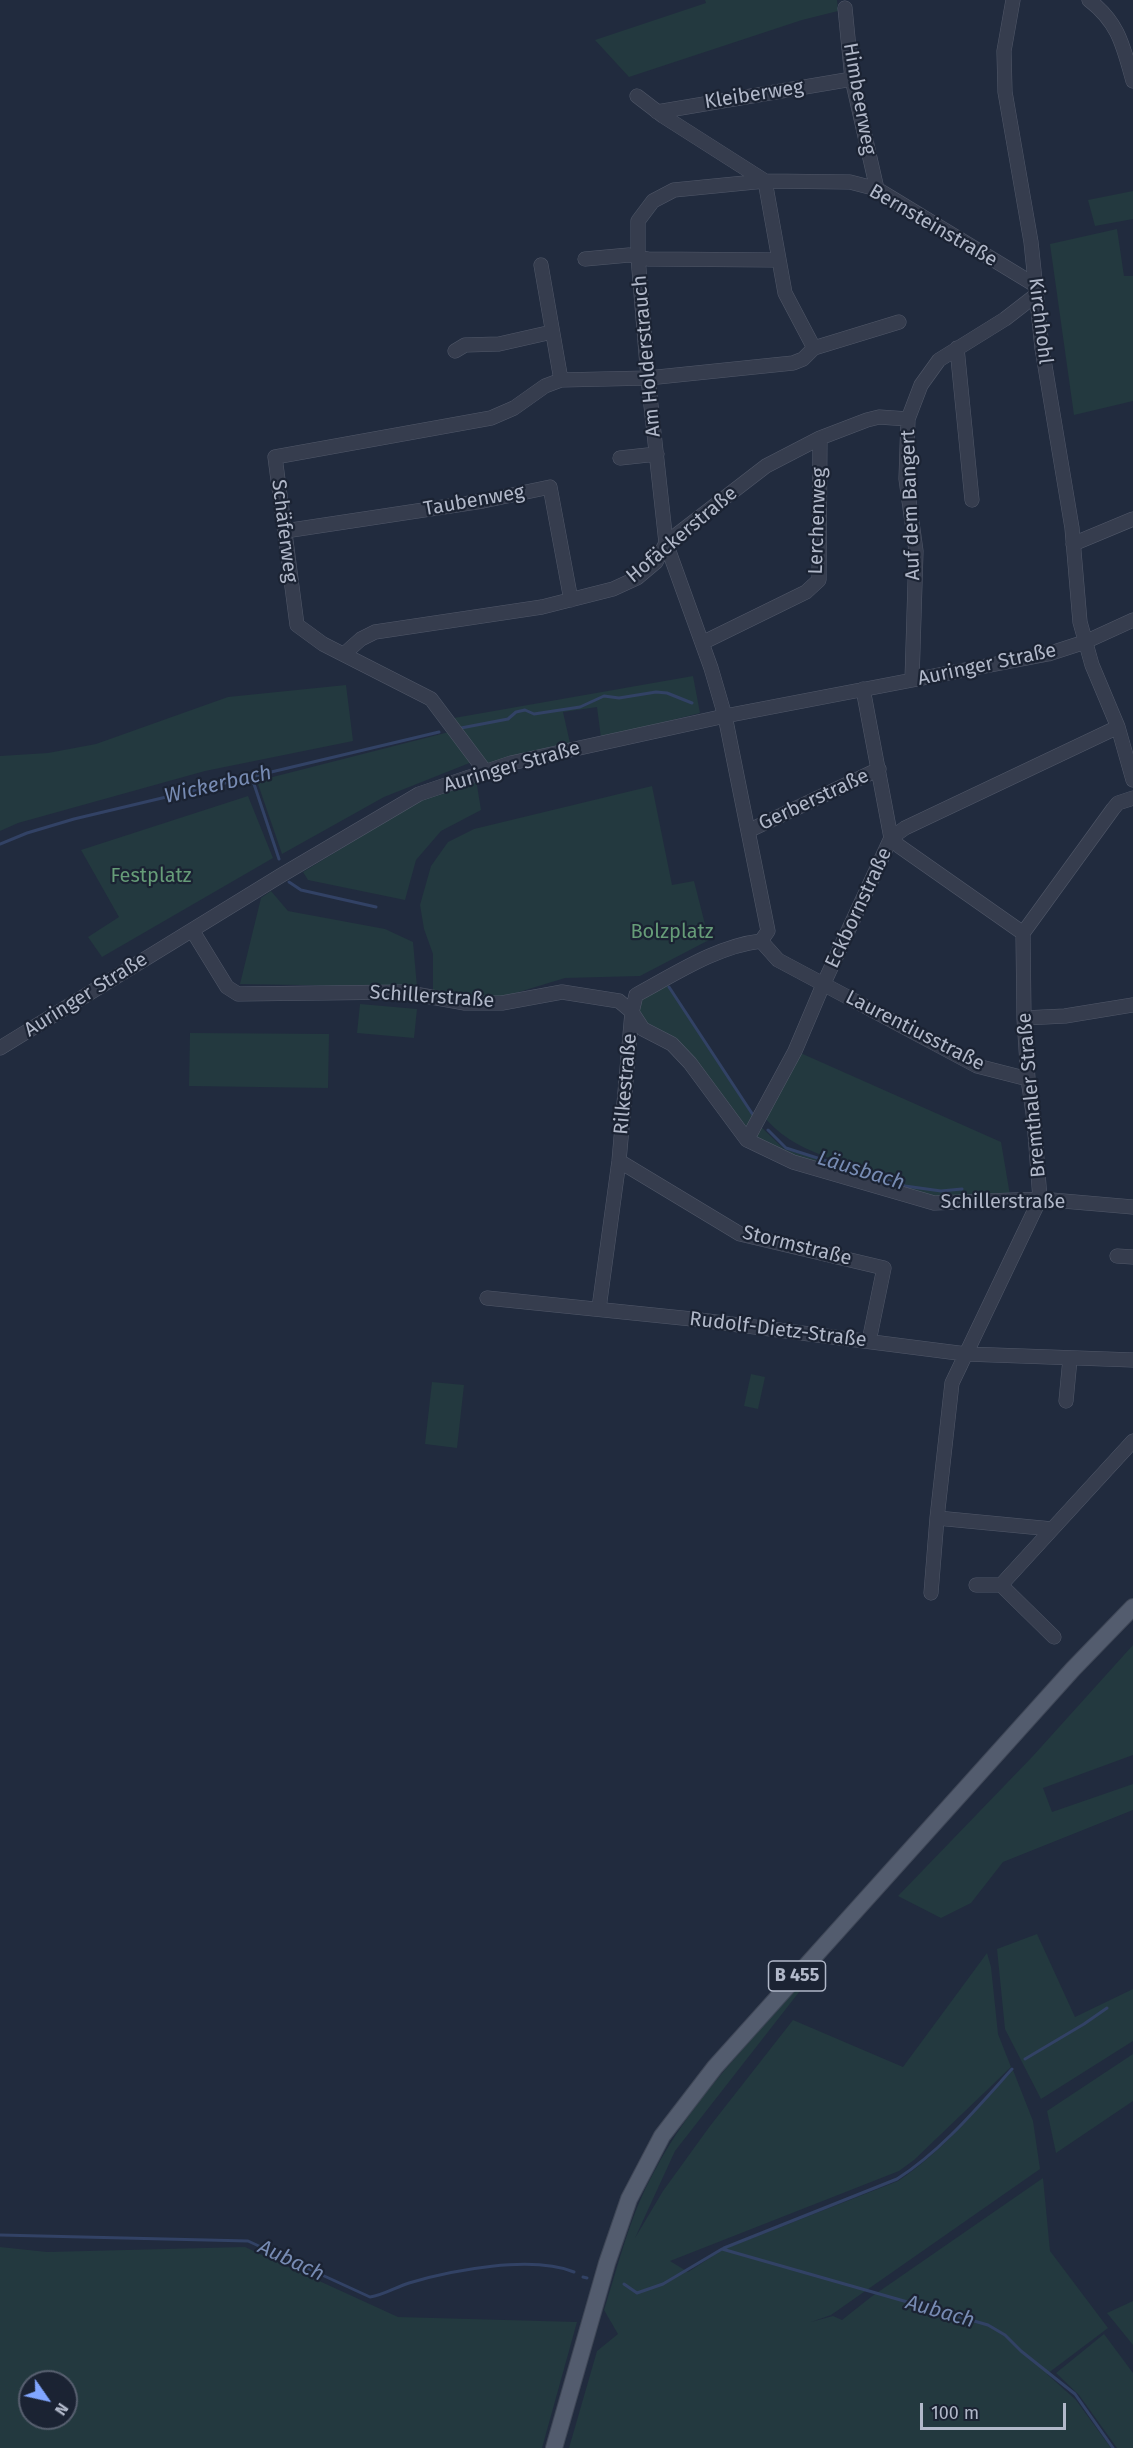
<!DOCTYPE html>
<html>
<head>
<meta charset="utf-8">
<style>
	body { margin:0 }
	#map { position:relative; width:1133px; height:2448px; overflow:hidden; background:#212b3e; font-family:"Fira Sans",sans-serif }
	canvas { display:block }
	.north { position:absolute; left:18px; top:2370px; width:60px; height:60px; box-sizing:border-box; background:#1b2333; border:2px solid #575f6f; border-radius:50%; rotate:124deg; font-size:16px; font-weight:700; line-height:24px; text-align:center; color:#b1b8c9 }
	.north::after { content:''; display:block; margin:auto; width:21px; height:27px; background:#81a6ff; clip-path:polygon(50% 0,100% 100%,50% 72%,0 100%) }
	.scale { position:absolute; left:920px; top:2403px; width:146px; height:27px; box-sizing:border-box; border:3px solid #b1b8c9; border-top:0; padding-left:8px; font-size:18px; line-height:21px; white-space:nowrap; color:#b1b8c9; -webkit-text-stroke:4px #1b2333; paint-order:stroke }
</style>
</head>
<body>
<div id="map">
<canvas width="1133" height="2448"></canvas>
<div class="north">N</div>
<div class="scale">100 m</div>
</div>
<script>
const c = document.querySelector('canvas').getContext('2d');
c.lineJoin = 'round';
function paint(path, color) {
  c.fillStyle = color;
  c.fill(path, 'evenodd');
}
function stroke(path, color, width, dash) {
  c.strokeStyle = color;
  c.lineWidth = width;
  c.lineCap = dash ? 'butt' : 'round';
  c.setLineDash(dash || []);
  c.stroke(path);
}
function label(font, color, halo, rows, align = 'center') {
  c.font = font + ' "Fira Sans",sans-serif';
  c.lineWidth = 4.5;
  c.setLineDash([]);
  c.textBaseline = 'middle';
  c.strokeStyle = halo;
  c.fillStyle = color;
  for (const [text, x, y, turn = 0] of rows) {
    c.save();
    c.translate(x, y);
    c.rotate((+turn || 0) * Math.PI / 180);
    c.textAlign = isNaN(turn) ? turn : align;
    if (halo) c.strokeText(text, 0, 0);
    c.fillText(text, 0, 0);
    c.restore();
  }
}
paint(new Path2D(`
	M705,0H837L838,11L802,20L629,77L595,40L706,3Z
	M1133,191V219L1095,226L1088,200Z
	M1117,229L1124,276H1133V401L1074,415L1050,244Z
	M693,676L700,713L601,738L597,707L563,712L570,743L508,757L485,766L458,730L454,718Z
	M346,685L353,741L205,771L18,823L0,831V756L48,753L96,744L228,697Z
	M449,732L472,762L384,797L282,854L257,781Z
	M476,779L481,810L441,831L416,860L405,900L308,880L303,872L419,801Z
	M652,786L672,885L694,881L709,940L640,976L565,978L509,995L484,999L433,992V954L424,929L420,905L431,866L448,842L474,829Z
	M248,796L273,858L102,957L88,937L119,917L81,850Z
	M271,891L288,911L385,929L413,942L417,987L240,984L261,898Z
	M664,979L758,1124L784,1149L893,1182C849,1160 793,1156 762,1114L796,1051L1001,1142L1011,1201L934,1203L747,1140L690,1063L632,1012L636,995Z
	M360,1004L417,1009L414,1038L357,1033Z
	M190,1033L329,1034L328,1088L189,1086Z
	M751,1374L765,1377L758,1409L744,1406Z
	M432,1382L464,1385L457,1448L425,1444Z
	M1133,1645V1755L1043,1788L1052,1812L1133,1784V1810L1003,1862L971,1903L941,1918L898,1896L1033,1756Z
	M1037,1934L1075,2017L1133,1989V2041L1041,2099L1005,2029L997,1949Z
	M987,1953L991,1967L998,2034L1011,2067L914,2160L899,2171L670,2261L688,2272L722,2250L898,2181C942,2152 977,2109 1013,2070L1033,2121L1040,2169L831,2315L811,2322L833,2316L842,2320L871,2297L1043,2178L1050,2251L1108,2328L1047,2374L1076,2400L1111,2448H569L597,2351L618,2334L604,2310C619,2263 630,2215 654,2172C691,2101 749,2043 801,1984L803,1987L675,2151L635,2238L663,2191L710,2126L793,2020L903,2067Z
	M1133,2054V2101L1056,2153L1047,2111Z
	M0,2247L47,2252L245,2247L398,2317L577,2322L542,2448H0ZM30,2382H66V2418H30Z
	M1133,2301V2345L1107,2313Z
	M1104,2334L1133,2373V2448H1117L1079,2395L1056,2373Z`), '#23393f');
stroke(new Path2D(`
	M461,728L508,719L516,712L525,710L534,714L580,707L604,696L619,698L656,692L667,693L692,703
	M248,778L254,784L279,859
	M0,844L27,833L74,819L439,732
	M289,882L301,890L376,907
	M669,987L755,1118
	M768,1130L786,1148L905,1186L941,1191L962,1189
	M1025,2059L1084,2024L1107,2008
	M0,2235L248,2241L370,2297C384,2295 396,2287 409,2283C452,2270 532,2255 574,2272
	M724,2248L897,2179C941,2151 977,2108 1012,2069
	M583,2277L587,2278
	M624,2284L637,2293L663,2284L722,2249L988,2325L1005,2335L1021,2351L1075,2394L1113,2448`), '#324265', 3);
const minor = new Path2D(`
	M1013,0L1004,51L1005,92L1031,242L1042,348L1072,528L1080,622L1092,665L1118,727L1133,780
	M1089,0C1119,23 1123,46 1133,81
	M845,8L852,79L877,189
	M637,96L663,116L765,181L850,182L877,189L1035,285
	M657,112L852,79
	M585,259L629,255L648,259L778,260
	M541,265L561,380
	M957,348L972,500
	M455,351L465,345L499,344L552,332
	M620,458L657,454
	M285,531L483,501L550,487L571,600
	M1073,544L1133,519
	M702,643L806,592L819,580L820,438
	M344,654L361,639L375,632L542,607L613,589L637,578L656,562L666,543L766,466L820,438L867,420L879,417L908,419
	M912,680L916,551L906,479L908,419L921,385L939,360L1005,319L1036,295
	M863,689L891,838L899,846L1023,933
	M485,771L431,699L323,644L297,625L275,457L491,418L514,408L545,386L561,380L648,378L793,363L803,359L814,348L899,322
	M748,831L879,769
	M192,930L227,987L238,994L403,992L465,1003H502L562,992L619,1001L632,1012L643,1029L672,1044L690,1063L747,1140L793,1162L934,1203L1040,1199L1133,1207
	M761,941L768,931L725,716L711,668L666,543L648,378L638,257V221L653,201L674,190L765,181L785,293L814,348
	M761,941L778,960L977,1066L1028,1079
	M1024,1018L1065,1016L1133,1005
	M0,1048L280,876L419,794L511,763L725,716L1048,654L1085,642L1133,620
	M747,1140L795,1051L823,985L891,838L905,828L1118,727
	M619,1161L740,1234L884,1268L869,1341
	M1117,1256L1133,1257
	M487,1298L692,1319L966,1354L1133,1360
	M599,1308L619,1161L632,1012L636,995C675,974 717,946 761,941
	M1066,1401L1070,1359
	M937,1518L1052,1529
	M976,1585H1001L1133,1441
	M1001,1585L1054,1637
	M931,1593L937,1518L952,1383L1040,1199L1034,1120L1028,1079L1024,1018L1023,933L1113,809L1118,803L1133,798`);
const major = new Path2D(`
	M554,2448L607,2263L629,2199L662,2136L715,2067L1073,1669L1133,1607`);
stroke(minor, '#515869', 15);
stroke(major, '#3f4757', 18);
stroke(minor, '#363d4e', 14);
stroke(major, '#535c6e', 16);
for (const [x, y, w] of [
	[797,1976,57]
]) {
  const box = new Path2D();
  box.roundRect(x - w / 2, y - 15, w, 30, 4.5);
  c.fillStyle = '#1b2333';
  c.fill(box);
  stroke(box, '#b1b8c9', 1.5);
}
label('bold 18px', '#b1b8c9', null, [
	["B 455",797,1976]
]);
label('20px', '#b1b8c9', '#1b2333', [
	["Kleiberweg",754,95,-9],
	["Himbeerweg",859,99,80],
	["Bernsteinstraße",933,226,30],
	["Kirchhohl",1040,321,83],
	["Am Holderstrauch",647,356,-95],
	["Taubenweg",474,501,-10],
	["Auf dem Bangert",911,505,-92],
	["Lerchenweg",818,521,-88],
	["Schäferweg",284,531,83],
	["Hofäckerstraße",682,535,-40],
	["Auringer Straße",987,665,-12],
	["Auringer Straße",512,767,-16],
	["Gerberstraße",814,800,-25],
	["Eckbornstraße",859,908,-65],
	["Auringer Straße",86,995,-32],
	["Schillerstraße",432,997,4],
	["Laurentiusstraße",915,1031,27],
	["Rilkestraße",626,1084,-85],
	["Bremthaler Straße",1032,1095,-95],
	["Schillerstraße",1003,1202],
	["Stormstraße",797,1246,14],
	["Rudolf-Dietz-Straße",778,1330,7]
]);
label('20px', '#669c78', '#1b2333', [
	["Festplatz",151,876],
	["Bolzplatz",672,932]
]);
label('italic 21px', '#778bb3', '#1b2333', [
	["Wickerbach",218,785,-13],
	["Läusbach",861,1171,17],
	["Aubach",291,2261,25],
	["Aubach",940,2312,16]
]);
</script>
</body>
</html>
